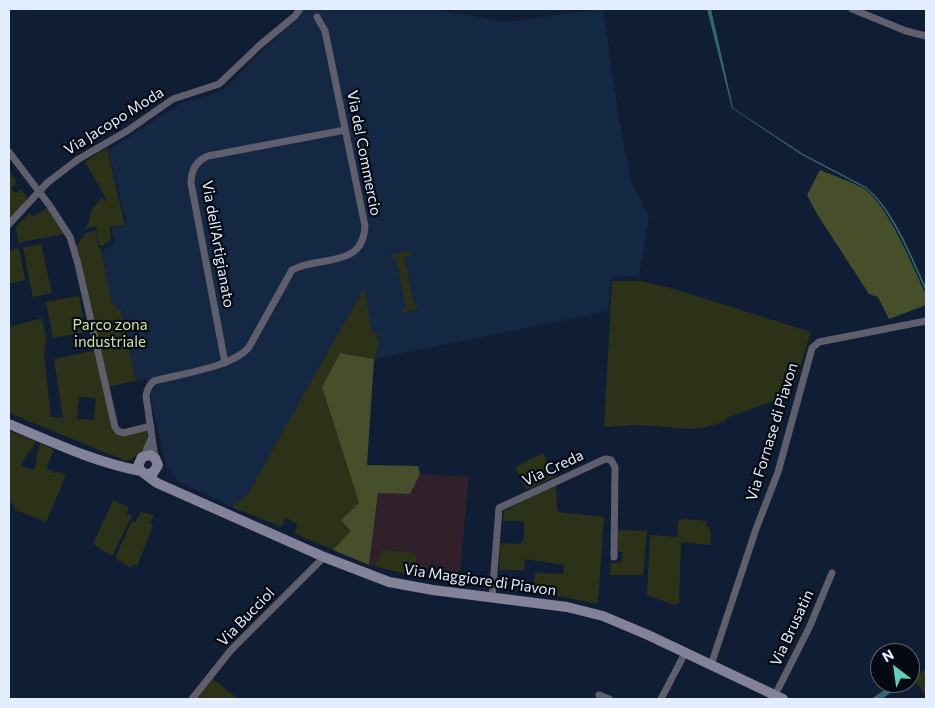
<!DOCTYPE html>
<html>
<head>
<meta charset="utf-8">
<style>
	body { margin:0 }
	#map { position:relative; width:935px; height:708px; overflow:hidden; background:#0f1e35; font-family:Commissioner,sans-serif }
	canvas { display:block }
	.frame { position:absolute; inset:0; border:10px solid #e2edfd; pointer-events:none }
	.north { position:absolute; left:870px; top:643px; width:50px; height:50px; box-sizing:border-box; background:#040912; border:1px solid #5d6470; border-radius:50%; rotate:330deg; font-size:14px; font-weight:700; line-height:20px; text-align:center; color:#e2edfd }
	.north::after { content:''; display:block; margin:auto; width:18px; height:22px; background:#5dceb9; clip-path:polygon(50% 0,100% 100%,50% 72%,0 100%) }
</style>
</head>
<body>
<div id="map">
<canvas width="935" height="708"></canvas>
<div class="frame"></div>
<div class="north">N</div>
</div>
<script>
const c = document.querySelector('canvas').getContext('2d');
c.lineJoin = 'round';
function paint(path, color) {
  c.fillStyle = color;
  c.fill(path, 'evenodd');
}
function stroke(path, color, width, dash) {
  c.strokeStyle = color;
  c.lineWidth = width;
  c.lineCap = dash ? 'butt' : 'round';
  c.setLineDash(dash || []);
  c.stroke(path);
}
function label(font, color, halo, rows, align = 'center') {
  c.font = font + ' Commissioner,sans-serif';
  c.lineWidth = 4.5;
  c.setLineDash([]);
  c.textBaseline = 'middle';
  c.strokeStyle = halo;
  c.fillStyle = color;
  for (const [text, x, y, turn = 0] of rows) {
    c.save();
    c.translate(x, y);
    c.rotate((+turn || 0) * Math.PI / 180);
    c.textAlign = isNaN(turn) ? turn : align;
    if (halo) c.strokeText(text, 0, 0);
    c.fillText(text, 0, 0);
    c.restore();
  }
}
paint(new Path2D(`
	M304,9H442L448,12L506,22L603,9L618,114L631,181L643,204L649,218L639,276H621L611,279L608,311L374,359L340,353L255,503L242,512L178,481L166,466L147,379L136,381L121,311L112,303L101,250L111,247L115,242L112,228L127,225L108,150L181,103L216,93L230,84L258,54L297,19Z`), '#142743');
paint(new Path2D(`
	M420,474L469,477L459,582L414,576L417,556L415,553L383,549L374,566L369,565L378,492L410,494Z`), '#2f202c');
paint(new Path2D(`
	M107,148L125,225L110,227L111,240L102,246L99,245L96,226L84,229L89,222L91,211L102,197L105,201L107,200L85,162Z
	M9,171L16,180L14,181L16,184L11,188L16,194L21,189L27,197L19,211L9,220Z
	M50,206L68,233L18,243L16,226L30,213L32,217Z
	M96,231L98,246L101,250L112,303L121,311L136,381L106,387L118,431L147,427C148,444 143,455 126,461L9,413V327L42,318L46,338L44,355L51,417L63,418L54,359L98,350L74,249L86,233ZM79,397L96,398L94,420L77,419Z
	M41,244L52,293L33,297L23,248Z
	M19,248L25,280L9,284V251Z
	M409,251L412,255L404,257L414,305L418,304L416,309L403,312L402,309L406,308L396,258H391V255Z
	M612,281H641L674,289L811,332L795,383L791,382L787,396L726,418V420C698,434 680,427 650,426C635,425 619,426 604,427Z
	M364,288L372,333L377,332L379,346L374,359L340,353L322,387L359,503L341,520L352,531L333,550L294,533L298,524L285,518L282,527L232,507L247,495Z
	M79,296L86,332L53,338L46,302Z
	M9,431L36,441C32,451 24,456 21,466L34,470C37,461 37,452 40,443L54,450L46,468L56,473L58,471L66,476L46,522L15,510L14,504L9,502Z
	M543,453L555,477L526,490L515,467Z
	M556,484L557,510L559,512L604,517L598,604L533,591L535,573L563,574L564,565L525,559L524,570H499L500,543L520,544L524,540V521H503L504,511Z
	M113,500L129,507L126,514L132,516L112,556L93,544Z
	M141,512L154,515L150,524L153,526L137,566L133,564L131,568L115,558L132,521L135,522Z
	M684,519L707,521L706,526L710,527L711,545L681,542L679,603L674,605L647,595L650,535L677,537L678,520Z
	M618,530L647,531L643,575H610L611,563L622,562V552H618Z
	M383,549L415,553L417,556L414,576L374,566Z
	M926,670V696L913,677Z
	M212,678L238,699H195Z`), '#2c3217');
paint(new Path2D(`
	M820,170C834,176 850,181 863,188C888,204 913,267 926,295V305L889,319L878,297L869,294L817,214L807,195Z
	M340,353L374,359L367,465L418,466L420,474L410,494L378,493L369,565L333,550L351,531L341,520L359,503L322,387Z`), '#464f29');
paint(new Path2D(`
	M707,9H711L733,108L803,154L866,187C895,211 910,254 926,287V291C911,260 892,209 865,188L802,155L732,108Z
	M895,683H904L882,699H871Z`), '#32696f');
stroke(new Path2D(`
	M852,9L906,31L926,36
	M9,152L50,206L70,237L78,264L115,427L118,431L123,433L151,426
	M9,224L47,183L77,160L127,131L173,99L219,84L261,44L295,16L300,9
	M225,363L191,183C191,170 196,161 208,156L345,130
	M144,456L152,436
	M155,458L146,396C147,389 149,385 154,381C180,374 233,367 249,347L292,270C317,255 363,270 365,226L325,31L317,17
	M492,598L499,508L605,459L611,460L615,467L614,557
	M711,665L756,529L778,472L812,348L819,342L926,321
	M599,695L609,699
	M775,695L809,628L832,573
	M192,699L231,650L324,557
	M661,699L685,653`), '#5f5e6c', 7);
stroke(new Path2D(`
	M9,424C52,442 94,462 141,471
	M147,474L153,473L158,465L155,458L150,455L142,457L138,466L141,471L157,483L324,557L389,582L433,590L567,607L603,616L648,635L783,699`), '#848298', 10);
label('15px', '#e2edfd', '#040912', [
	["Via Jacopo Moda",114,121,-32],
	["Via del Commercio",364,153,79],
	["Via dell'Artigianato",218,244,80],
	["Via Fornase di Piavon",772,432,-73],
	["Via Creda",553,468,-25],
	["Via Maggiore di Piavon",480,580,8],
	["Via Bucciol",246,617,-46],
	["Via Brusatin",792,628,-65]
]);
label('15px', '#d3e4a2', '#040912', [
	["Parco zona",110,325],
	["industriale",110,342]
]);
</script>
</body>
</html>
